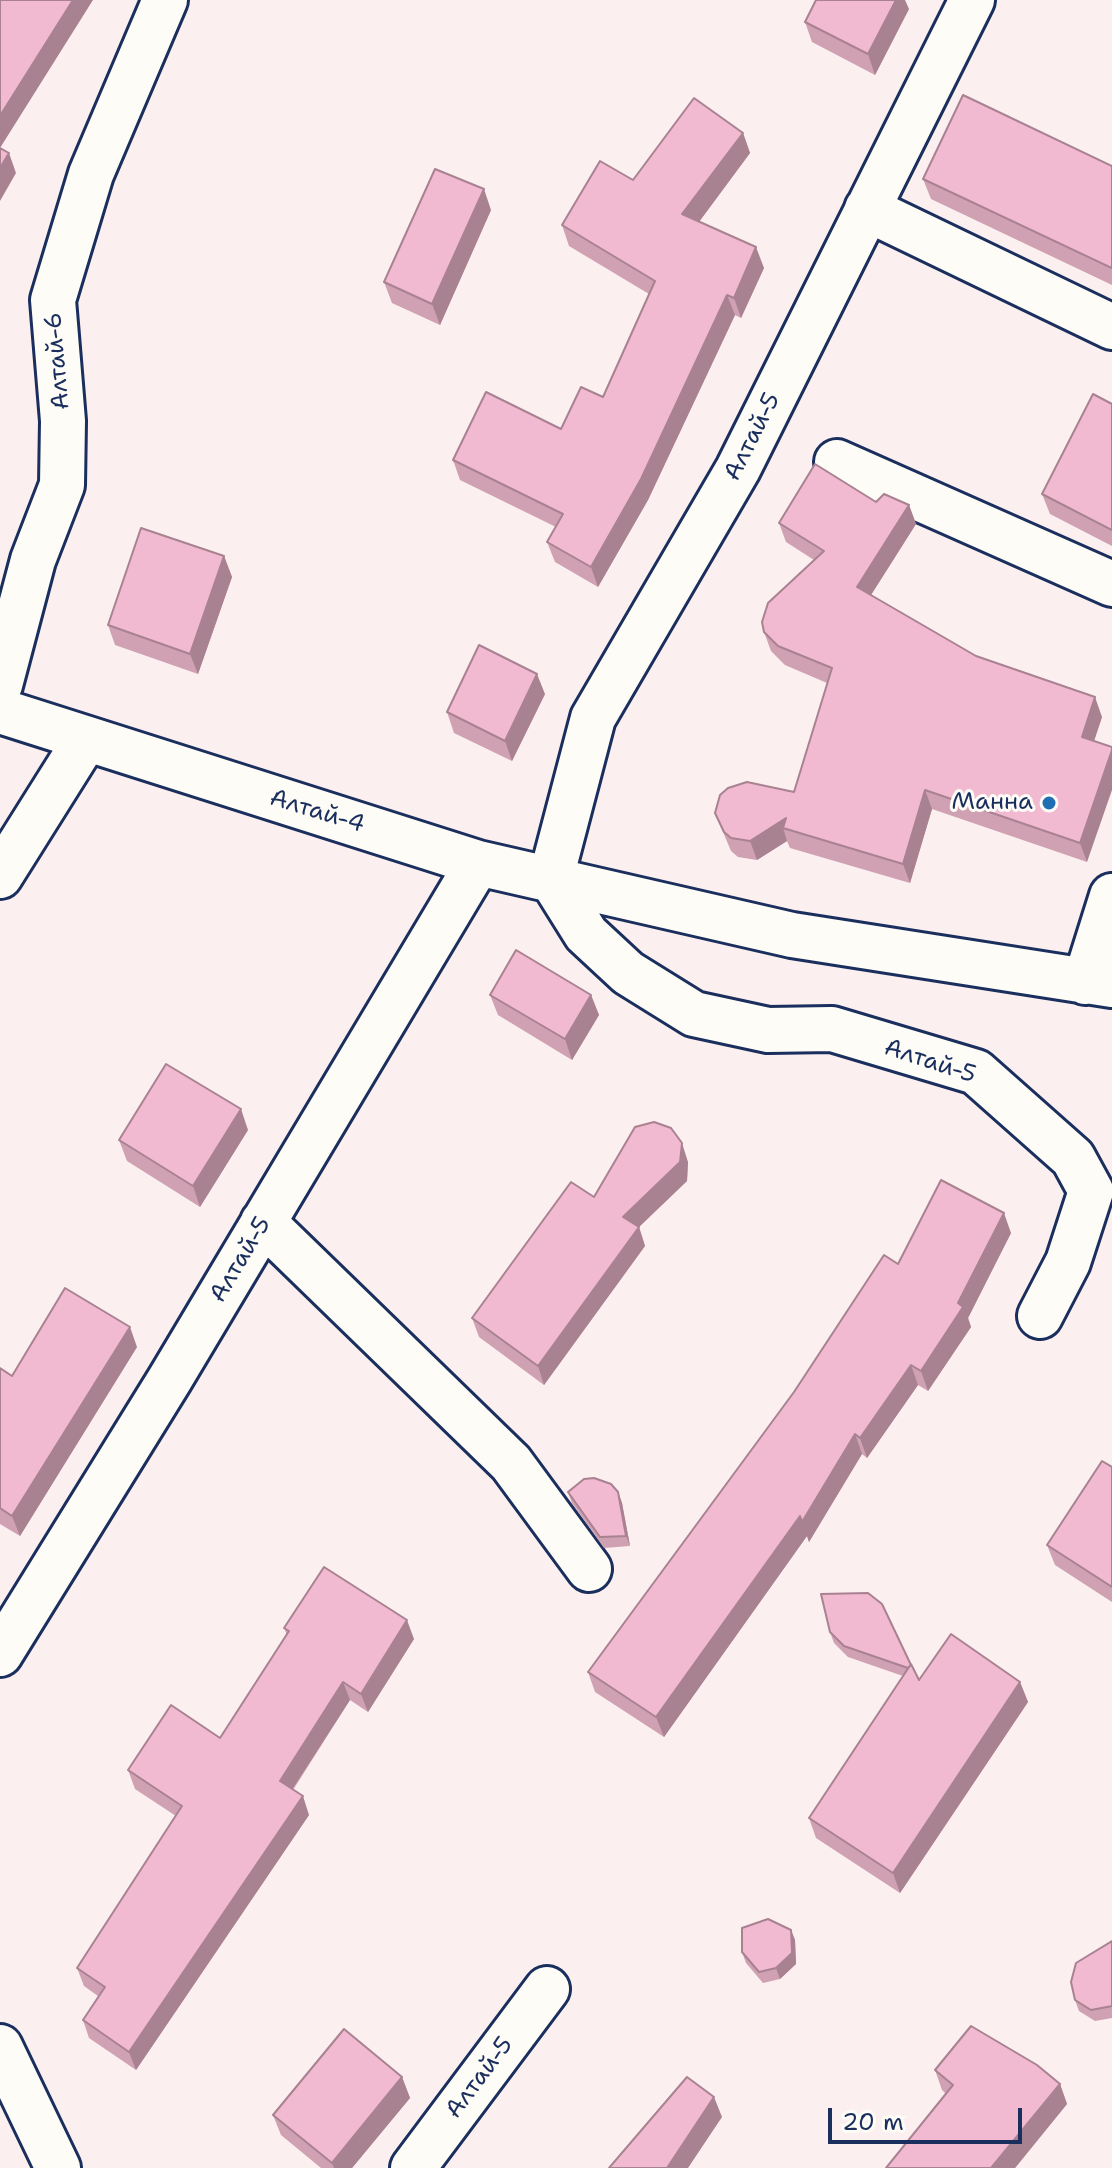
<!DOCTYPE html>
<html>
<head>
<meta charset="utf-8">
<style>
	body { margin:0 }
	#map { position:relative; width:1112px; height:2168px; overflow:hidden; background:#fbefef; font-family:"Shantell Sans",sans-serif }
	canvas { display:block }
	.scale { position:absolute; left:828px; top:2108px; width:194px; height:36px; box-sizing:border-box; border:4px solid #1b2f5e; border-top:0; padding-left:10px; font-size:24px; line-height:28px; white-space:nowrap; color:#1b2f5e; -webkit-text-stroke:6px #fdfcf7; paint-order:stroke }
</style>
</head>
<body>
<div id="map">
<canvas width="1112" height="2168"></canvas>
<div class="scale">20 m</div>
</div>
<script>
const c = document.querySelector('canvas').getContext('2d');
c.lineJoin = 'round';
function stroke(path, color, width, dash) {
  c.strokeStyle = color;
  c.lineWidth = width;
  c.lineCap = dash ? 'butt' : 'round';
  c.setLineDash(dash || []);
  c.stroke(path);
}
function paint(path, color) {
  c.fillStyle = color;
  c.fill(path, 'evenodd');
}
function label(font, color, halo, rows, align = 'center') {
  c.font = font + ' "Shantell Sans",sans-serif';
  c.lineWidth = 6;
  c.setLineDash([]);
  c.textBaseline = 'middle';
  c.strokeStyle = halo;
  c.fillStyle = color;
  for (const [text, x, y, turn = 0] of rows) {
    c.save();
    c.translate(x, y);
    c.rotate((+turn || 0) * Math.PI / 180);
    c.textAlign = isNaN(turn) ? turn : align;
    if (halo) c.strokeText(text, 0, 0);
    c.fillText(text, 0, 0);
    c.restore();
  }
}
const minor = new Path2D(`
	M972,0L738,469L593,718L551,878L586,934L628,973L694,1014L768,1030L832,1029L976,1072L1073,1158L1091,1191L1068,1262L1040,1316
	M867,209L1112,327
	M837,462L1112,584
	M0,685L33,560L62,485L63,421L53,300L91,174L165,0
	M0,711L478,863L792,935L1112,985
	M0,876L86,739
	M1085,982L1112,896
	M263,1222L511,1463L589,1569
	M0,1654L170,1379L478,863
	M0,2047L58,2168
	M413,2168L547,1989`);
stroke(minor, '#1b2f5e', 50);
stroke(minor, '#fdfcf7', 44);
paint(new Path2D(`
	M909,9L875,75L812,42L805,22Z
	M743,133L750,153L699,222L764,268L741,318L735,315L648,500L598,587L555,562L547,542L556,527L460,480L453,460L561,429L603,397L649,294L569,246L562,225L633,180Z
	M1112,166V285L931,199L923,179Z
	M491,210L440,325L392,303L384,282Z
	M1112,404V546L1050,514L1042,494Z
	M876,502L909,505L916,524L871,595L976,656L1102,717L1094,741L1087,862L932,809L910,883L790,848L787,841L757,860L738,857L731,851L715,813L794,792L827,683L785,665L771,651L764,632L814,560L786,542L779,523Z
	M224,556L232,577L198,674L115,645L108,625Z
	M545,694L512,761L454,733L447,712Z
	M490,995H591L599,1015L572,1060L498,1015Z
	M248,1130L200,1207L127,1161L119,1140Z
	M688,1162L687,1181L639,1227L645,1246L544,1385L479,1337L472,1318L594,1197Z
	M1011,1233L968,1318L971,1327L928,1391L918,1385L867,1458L862,1454L809,1542L807,1536L664,1737L595,1692L588,1672L898,1264Z
	M137,1347L20,1536L0,1524V1368L12,1376Z
	M1112,1467V1602L1055,1565L1047,1545Z
	M568,1492H618L622,1503L630,1546L604,1548L572,1503Z
	M284,1628L414,1639L368,1712L350,1700L293,1790L309,1815L136,2070L89,2038L83,2020L98,1996L84,1986L77,1968L176,1816L135,1789L128,1770L220,1738L287,1635Z
	M830,1632L911,1665L919,1680L1020,1682L1028,1702L900,1893L816,1838L809,1818L903,1676L848,1657L834,1643Z
	M791,1930L795,1940L796,1964L780,1979L763,1983L746,1963L742,1952Z
	M1112,1941V2018L1095,2021L1079,2011L1075,2000Z
	M935,2070L1060,2084L1067,2104L1015,2168H886L946,2094L942,2090Z
	M402,2077L410,2098L352,2168H321L281,2135L273,2115Z`), '#d0a0b3');
paint(new Path2D(`
	M73,0H93L0,148V116Z
	M896,0H905L909,9L875,75L868,54Z
	M743,133L750,153L690,234L682,214Z
	M9,153L16,173L0,201V168Z
	M484,189L491,210L440,325L432,304Z
	M756,247L764,268L741,318L734,298Z
	M727,295L735,315L648,500L598,587L591,567Z
	M909,505L916,524L864,606L857,587Z
	M224,556L232,577L198,674L190,654Z
	M537,674L545,694L512,761L505,741Z
	M1095,697L1102,717L1089,756L1082,737Z
	M1112,750V790L1087,862L1080,843Z
	M925,790L932,809L910,883L903,864Z
	M786,818L783,828L787,841L757,860L750,841Z
	M591,995L599,1015L572,1060L565,1039Z
	M241,1109L248,1130L200,1207L193,1186Z
	M682,1143L688,1162L687,1181L639,1227L645,1246L544,1385L538,1366L623,1217Z
	M1004,1213L1011,1233L968,1318L971,1327L928,1391L921,1371Z
	M130,1327L137,1347L20,1536L12,1516Z
	M911,1365L918,1385L867,1458L860,1438Z
	M855,1434L862,1454L809,1542L807,1536L664,1737L656,1717Z
	M618,1492L622,1503L630,1546L626,1536Z
	M407,1620L414,1639L368,1712L361,1694Z
	M343,1682L350,1700L286,1799L280,1781Z
	M1020,1682L1028,1702L900,1893L893,1873Z
	M303,1796L309,1815L136,2070L129,2052Z
	M791,1930L795,1940L796,1964L780,1979L776,1968Z
	M402,2077L410,2098L352,2168H334L332,2163Z
	M1060,2084L1067,2104L1015,2168H991Z
	M714,2097L722,2117L688,2168H667Z`), '#a98292');
const building = new Path2D(`
	M0,0H73L0,116Z
	M816,0H896L868,54L805,22Z
	M963,95L1112,166V268L923,179Z
	M694,98L743,133L682,214L756,247L734,298L727,295L641,479L591,567L547,542L563,514L453,460L486,392L561,429L581,387L603,397L655,281L562,225L600,161L633,180Z
	M0,148L9,153L0,168Z
	M435,169L484,189L432,304L384,282Z
	M1093,394L1112,404V530L1042,494Z
	M815,464L876,502L884,494L909,505L857,587L976,656L1095,697L1082,737L1112,747V750L1080,843L925,790L903,864L783,828L786,818L750,841L731,838L724,832L715,813L720,795L728,788L747,782L794,792L832,668L778,646L764,632L762,622L768,603L824,551L779,523Z
	M141,528L224,556L190,654L108,625Z
	M479,645L537,674L505,741L447,712Z
	M516,950L591,995L565,1039L490,995Z
	M166,1064L241,1109L193,1186L119,1140Z
	M654,1122L671,1128L682,1143L680,1162L623,1217L639,1227L538,1366L472,1318L571,1182L594,1197L635,1127Z
	M941,1180L1004,1213L958,1303L963,1307L921,1371L911,1365L860,1438L855,1434L802,1522L800,1516L656,1717L588,1672L794,1392L884,1255L898,1264Z
	M65,1288L130,1327L12,1516L0,1508V1368L12,1376Z
	M1102,1461L1112,1467V1587L1047,1545Z
	M594,1478L611,1484L618,1492L626,1536L600,1537L568,1492L584,1479Z
	M324,1567L407,1620L361,1694L343,1682L280,1781L303,1796L129,2052L83,2020L105,1987L77,1968L182,1806L128,1770L171,1705L220,1738L289,1631L284,1628Z
	M868,1593L882,1604L911,1665L908,1668L844,1646L830,1632L821,1594Z
	M951,1634L1020,1682L893,1873L809,1818L911,1664L919,1680Z
	M768,1919L791,1930L792,1953L776,1968L759,1972L742,1952V1928Z
	M1112,1941V2006L1091,2010L1075,2000L1071,1982L1076,1963Z
	M971,2026L1037,2065L1060,2084L991,2168H886L953,2085L935,2070Z
	M344,2029L402,2077L332,2163L273,2115Z
	M687,2077L714,2097L667,2168H609Z`);
paint(building, '#f2bad0');
stroke(building, '#a98292', 2);
for (const [x, y, r, color] of [
	[1049,803,8,"#1f6fb2"]
]) {
  const dot = new Path2D();
  dot.arc(x, y, r, 0, 2 * Math.PI);
  c.fillStyle = color;
  c.fill(dot);
  stroke(dot, '#fdfcf7', 3);
}
label('24px', '#1b2f5e', '#fdfcf7', [
	["Алтай-6",58,361,-95],
	["Алтай-5",753,437,-63],
	["Алтай-4",317,812,17],
	["Алтай-5",930,1062,18],
	["Алтай-5",241,1260,-59],
	["Алтай-5",480,2078,-53]
]);
label('24px', '#1b2f5e', '#fdfcf7', [
	["Манна",1033,803]
], 'right');
</script>
</body>
</html>
